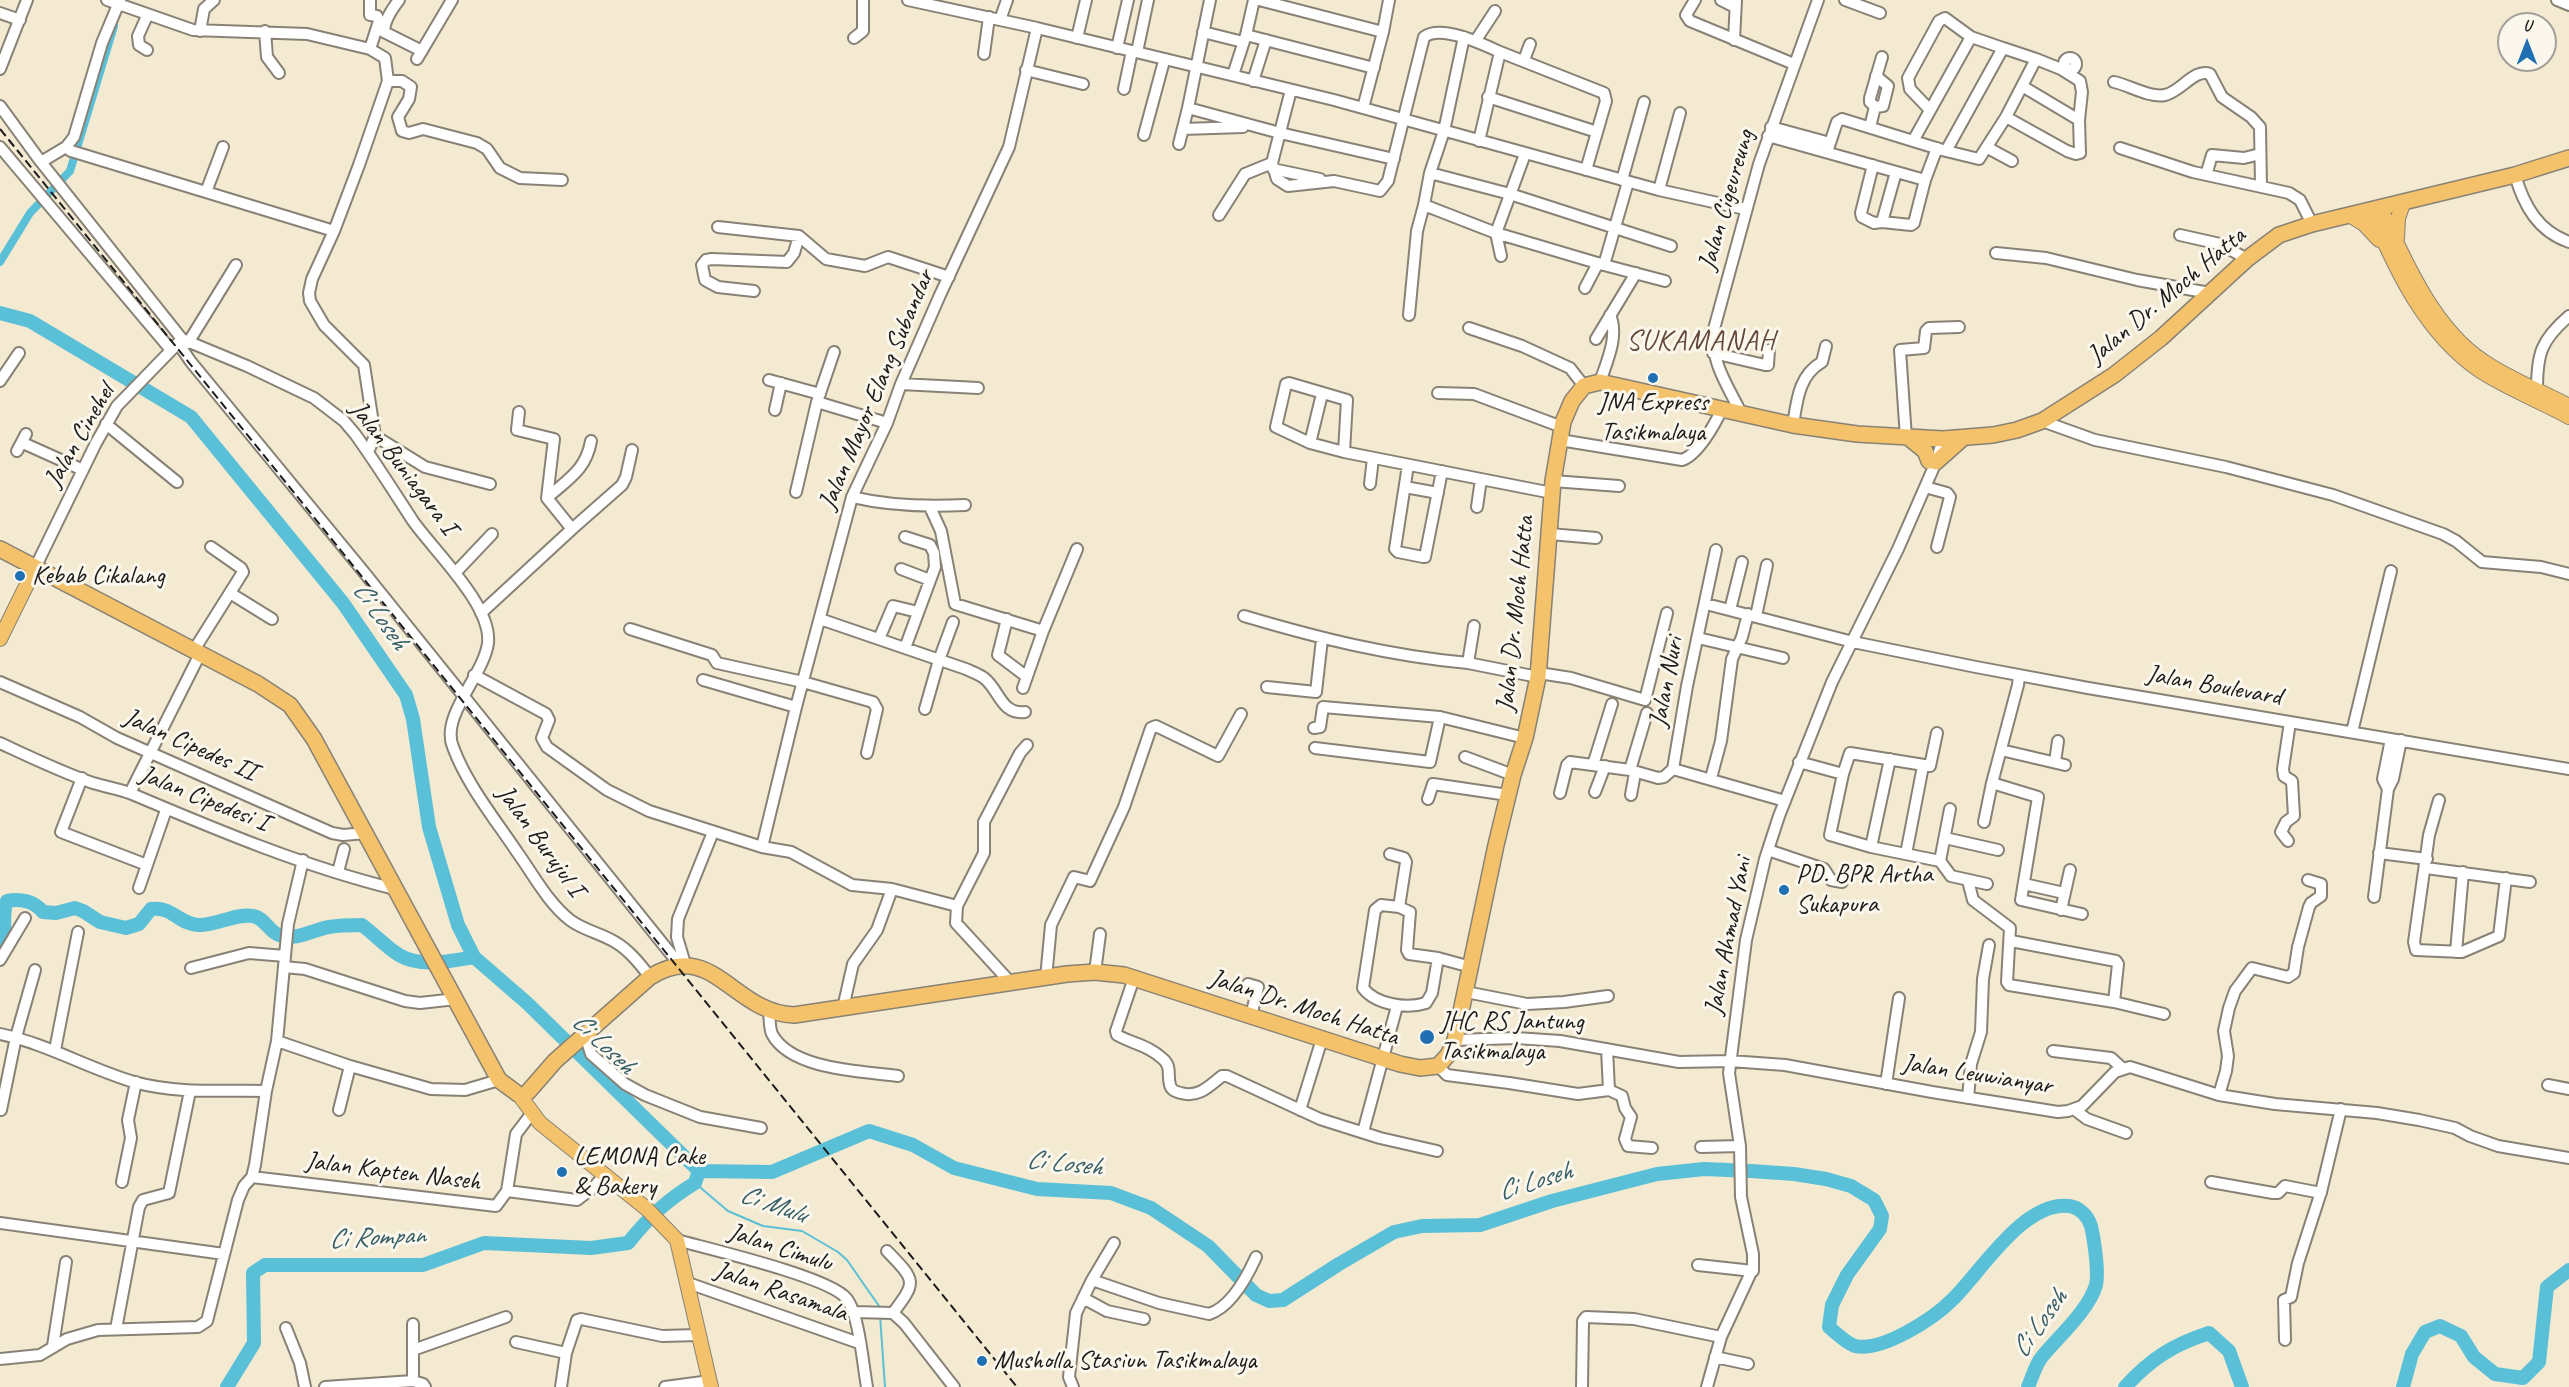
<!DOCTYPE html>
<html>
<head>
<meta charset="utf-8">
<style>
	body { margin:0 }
	#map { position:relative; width:2569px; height:1387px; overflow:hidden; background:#f4e9d1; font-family:Caveat,sans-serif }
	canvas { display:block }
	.north { position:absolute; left:2497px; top:12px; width:60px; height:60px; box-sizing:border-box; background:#fbf7ec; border:2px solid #a29f99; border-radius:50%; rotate:0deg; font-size:16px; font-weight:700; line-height:24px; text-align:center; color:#1c1c1c }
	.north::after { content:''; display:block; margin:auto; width:21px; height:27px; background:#1f6fb2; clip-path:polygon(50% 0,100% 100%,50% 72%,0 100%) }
</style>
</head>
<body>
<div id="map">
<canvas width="2569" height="1387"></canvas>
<div class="north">U</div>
</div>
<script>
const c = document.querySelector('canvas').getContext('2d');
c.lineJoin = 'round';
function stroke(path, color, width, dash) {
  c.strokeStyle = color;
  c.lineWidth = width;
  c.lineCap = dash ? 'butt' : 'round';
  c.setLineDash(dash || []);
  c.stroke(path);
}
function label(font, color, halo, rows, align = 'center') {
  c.font = font + ' Caveat,sans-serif';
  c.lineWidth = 6;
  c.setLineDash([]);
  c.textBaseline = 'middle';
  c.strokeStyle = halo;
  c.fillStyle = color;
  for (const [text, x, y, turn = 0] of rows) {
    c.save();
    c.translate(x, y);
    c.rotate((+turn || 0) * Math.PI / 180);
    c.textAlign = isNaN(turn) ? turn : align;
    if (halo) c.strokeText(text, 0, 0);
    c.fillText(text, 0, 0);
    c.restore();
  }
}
stroke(new Path2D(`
	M695,1183L728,1211L763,1226L802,1231L838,1252L847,1260L879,1306L880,1310
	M880,1315L885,1387`), '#5ac0d7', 2);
stroke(new Path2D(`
	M0,262L30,213L70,171L114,26`), '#5ac0d7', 8);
stroke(new Path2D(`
	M0,313L30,321L191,417L343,603L406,695L413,719L429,827L458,925L474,957L527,1003L699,1171L772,1172L869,1131L913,1145L954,1168L1037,1189L1111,1193L1151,1208L1208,1246L1256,1295L1269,1301L1283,1300L1339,1264L1394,1232L1422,1226L1480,1225L1552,1201L1657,1174L1704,1169L1751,1171L1794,1174L1826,1179L1851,1186L1874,1200L1882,1216L1880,1229L1847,1275L1832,1305L1829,1327C1837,1334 1846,1343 1855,1346C1882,1352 1933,1319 1952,1300C1981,1272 2023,1201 2069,1206C2079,1207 2088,1216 2091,1226C2094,1239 2099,1272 2096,1285C2089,1310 2057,1338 2041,1358C2035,1366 2032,1378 2028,1387
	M0,941C8,930 1,914 7,901C20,898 34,901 43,912L56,913L75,908L83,911L100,922L126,928L139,924L151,909C172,906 179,924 198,925C216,926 235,913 253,916C265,918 269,932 279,935C297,941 312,930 329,927C340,925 351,925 362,925C374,934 386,947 399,955C421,968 450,961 474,957
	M227,1387L254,1343L253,1273L265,1265H423L484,1243L591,1248L628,1243C649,1217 667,1200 695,1183L699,1171
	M2125,1387C2151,1359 2172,1345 2209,1333L2229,1351L2242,1387
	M2403,1387L2412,1354L2425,1332L2440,1326L2461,1336L2474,1357L2495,1374L2523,1378L2539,1362L2547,1287L2569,1270`), '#5ac0d7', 14);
const minor = new Path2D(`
	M107,0L193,30L307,34L370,49L385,58L388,81L359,165L334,231L312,279L309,293L310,301L324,325L364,365L375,436L368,452
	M370,0V15L377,16L379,21L370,49
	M399,0C392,9 384,21 384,32L422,51
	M908,0L1037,28L1334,100L1659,190L1745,209
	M1210,0L1188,108L1280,133L1394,159
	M1259,0L1383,32
	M1695,0L1686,15L1690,21L1794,64
	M1721,0L1735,7
	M1845,0L1880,13
	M2557,0L2569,5
	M0,13L20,20
	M147,16L138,36L139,45L147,50
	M1000,20L1007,0
	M200,31L204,9L214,0
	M265,31L267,57L279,73
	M1203,32L1243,42
	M1246,35L1374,68
	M1464,37L1444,131L1430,173L1510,194L1671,246
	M854,38L863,31V0
	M1077,38L1086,0
	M1476,40L1495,11
	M1734,40L1736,0
	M1117,48L1128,0
	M1137,52L1148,0
	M984,54L989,17
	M2064 64a6 6 0 1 1 12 0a6 6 0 1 1-12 0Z
	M417,59L452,0
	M2036,59L2061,69L2080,81L2082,92L2079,120
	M1524,60L1530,44
	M0,69L27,0
	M1026,70L1083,84
	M1233,75L1246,35L1254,0
	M388,81H402L411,87L409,99L398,117L402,131L409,133L423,129L477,143L487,149L500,168L520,178L562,180
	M1253,81L1266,40
	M2114,82C2129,85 2149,98 2165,95C2181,92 2194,68 2210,74L2222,97L2251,117L2260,127L2261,186
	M1124,89L1132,51
	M1291,90L1272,163L1277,179L1288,186L1334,181L1380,191L1388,181L1424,37C1441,24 1483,44 1500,52
	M1488,97L1597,132
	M0,106L41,162L182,339L247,366L314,398L344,421L355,434C376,463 394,492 413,521C434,551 492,605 488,643C484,675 440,716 453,747C467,785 495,819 517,852C533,874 548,903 570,920C583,930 600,933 615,942C629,950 640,964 650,977
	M1875,107L1883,106L1888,86L1876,76
	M1363,108L1383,32L1389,0
	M2006,117L2067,151L2076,154L2080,153L2079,120L2022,86
	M1771,127L1830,143
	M1870,127L1875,107L1870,102V98L1882,57
	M1183,129L1243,127
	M1144,135L1164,61
	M1768,136L1925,180L1937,148
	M1479,141L1500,52L1604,93L1606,101L1586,170
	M1913,141L1946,151L2003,48L1971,37
	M1179,144L1188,108
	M0,147L171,350
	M66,147L71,151L334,231
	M1988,148L2012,161
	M2120,148L2193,172L2289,193L2300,200L2312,224
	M1946,151L1979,159L2006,117L2036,59L2003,48
	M1827,152L1837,122L1842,119L1913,141L1971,37L1945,18L1939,21L1908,78L1910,89L1929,109
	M1525,154L1496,233L1604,265
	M41,162L66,147L74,137L102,43L120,0
	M1873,165L1861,213L1862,217L1874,223L1882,222
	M1273,169L1320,179
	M1896,172L1882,222L1911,225L1914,223L1925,180
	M1430,173L1424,205L1496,233L1501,256
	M2206,175L2212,155L2244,158L2260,154
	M2515,175C2524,206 2538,231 2569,242
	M1622,180L1644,102
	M1628,182L1604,265L1665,281
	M1659,190L1680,113
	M206,192L223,147
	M1219,215L1245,174L1272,163
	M718,227L799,236L826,259L865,266L888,257L949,277
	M2180,235L2220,244L2247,259
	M1996,253L2046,258L2137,280L2210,293
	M1585,288L1598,263
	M754,291L718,287L705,280L702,265L706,260L712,259L787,262L794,253L799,236
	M1409,315L1417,231L1424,205
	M1469,328L1522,346L1570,368L1584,386
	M1596,339L1636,273
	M178,343L191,362L363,571L679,964
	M188,343L236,265
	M1713,353L1765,365H1768L1769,350
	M769,380L820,394
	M0,381L19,353
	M1600,382C1607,361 1619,336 1610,315
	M901,384L978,388
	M2537,389C2537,354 2541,340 2569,316
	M1438,393L1474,394L1562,427
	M817,402L887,423
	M775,410L781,383
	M1741,413C1727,384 1710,362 1714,329L1759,164L1818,0
	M2042,421L2095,440L2226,467L2333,495L2443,534L2456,541L2482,562L2541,567L2569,574
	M106,424L177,482
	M1793,425C1797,400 1799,375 1822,362L1826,346
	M375,436L425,467L490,484
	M1906,438L1900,350L1924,348L1926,331L1929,328L1959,327
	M1560,440L1682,460C1698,455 1715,424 1722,409
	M23,443L83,470
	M1310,443L1322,394
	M17,451L26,434
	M1344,452L1347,400L1289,383L1286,384L1276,427L1310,443L1344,452L1552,493
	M1408,465L1395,549L1398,552L1423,557H1425L1442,471
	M1553,481L1619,486
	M1370,484L1373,458
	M1405,487L1438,493
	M1925,487L1947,493L1950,497L1937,547
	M796,492L817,402L834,352
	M852,497C890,506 927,507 965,505
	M547,498C568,479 586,470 591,441
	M930,507L941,531L955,604L1040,630L1043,631L1077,549
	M1477,507L1481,479
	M572,529L622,485L626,477L632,450
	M1550,534L1596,538
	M905,537L930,545L934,553L935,567L905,648
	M35,568L96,443L117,406L182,339
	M901,569L930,580
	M456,572L492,534
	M230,593L272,619
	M1706,604L1853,642L1976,667L2088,688L2569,769
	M1730,610L1742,562
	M481,613L572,529L547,498L554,439L517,430L519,412
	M1244,616C1318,638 1390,656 1468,663
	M1756,616L1767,565
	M820,619L966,669C972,672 979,674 984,678C999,689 1001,715 1025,712
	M1007,619L998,655L1027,677
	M1474,626L1468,663L1538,677
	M630,629L712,655L717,663L803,682L873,702L877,709L867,753
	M1698,638L1783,658
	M879,639L893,606L918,612
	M194,650L243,572L241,568L211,547
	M1539,673L1571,678L1645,700L1667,613
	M474,675L546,714L549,720L542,738L547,747L607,790L649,811L762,847L791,852L852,885L892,889L957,906L956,923L1011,983
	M2019,675L2018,685L1992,783L2038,797L2021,900L2082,914
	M703,680L796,707
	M0,682L80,717L117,738L332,833L343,835L366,833
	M1267,687L1316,692L1322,639
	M1023,688L1043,631
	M925,709L939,660L953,622
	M1314,728L1320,727L1323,707L1440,717L1525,738
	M2352,732L2391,571
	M1937,733L1930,766L1850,753L1843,774L1830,835L1871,847L1940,861L1950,809
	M0,743C30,757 61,772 93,783C106,787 120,789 132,794C217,830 305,867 395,889
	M1315,748L1430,762L1440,717
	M2001,750L2065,765
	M1465,757L1513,775
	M1799,762L1843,774
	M2055,762L2058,741
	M1593,765L1612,704
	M1673,769L1687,686L1716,550
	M1673,769L1785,801
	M1630,770L1647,713
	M82,778L61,832L147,865
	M1711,778L1721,741L1732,659L1742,637L1748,614
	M2388,789L2383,779L2391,739
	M1595,792L1605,766
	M130,793L200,654
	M1560,793L1567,765L1570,762L1630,770L1658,778L1664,777L1673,769
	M1631,795L1635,773
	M1428,799L1433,784L1508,795
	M2439,800L2429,835L2414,942L2416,950L2462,952L2499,936L2506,878
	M1984,822L1992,783
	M1945,838L1998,850
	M2288,841L2281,832L2286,822L2294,816L2292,781L2284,776L2283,769L2290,722
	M762,847L796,707L852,497L887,423L901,384L940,295L1009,147L1037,28
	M1871,847L1890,759
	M1768,850L1824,869L1831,880L1842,882
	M2379,853L2427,859
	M1390,854L1404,858L1406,862L1399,907
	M1906,854L1923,766
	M1940,861L1951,876L1987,884
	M2426,868L2530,882
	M338,872L344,849
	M1968,881L1973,900L2010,928L2007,982L2009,985L2114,1002L2164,1014
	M2024,884L2064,893
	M139,888L166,810
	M2374,897L2388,789L2393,779L2401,740
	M1381,905L1399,907L1410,912L1407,950L1409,954L1438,958L1432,993L1426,1003C1407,1009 1376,1005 1363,988L1375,910Z
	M957,906L984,853V822L1020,753L1027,745
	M2061,910L2070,870
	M2011,941L2116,961L2118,964L2114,1002
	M2456,952L2463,872
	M1438,958L1471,967
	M0,960L25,918
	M685,964L677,937L678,919L713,832
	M284,967L305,969L405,1001L420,1003L456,999
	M191,968L249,953L285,956
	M1095,972L1100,934
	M1046,978L1051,925L1074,877L1090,881L1124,807L1151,728L1156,726L1218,756L1241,714
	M1134,978L1116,1031L1117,1035C1133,1044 1148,1045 1163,1059C1172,1067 1167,1075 1170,1085C1171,1090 1176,1092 1181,1093C1199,1098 1209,1086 1222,1076H1227L1320,1119L1380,1138L1437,1151
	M1248,984L1258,987L1251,1016
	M1466,992L1527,1004L1564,1002L1608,996
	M843,1008L853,964L877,930L892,889
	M769,1010C770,1018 769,1027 772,1034C791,1070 862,1071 898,1076
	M0,1034C48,1044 87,1068 134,1082C177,1094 222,1090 266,1091
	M585,1035L591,1054L625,1084L645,1095L700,1117L761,1128
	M1455,1040L1516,1038L1560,1041L1679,1062L1730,1061L1785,1065L1932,1092L2058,1112L2068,1111L2082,1106L2115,1072L2130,1067L2219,1095L2275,1104L2377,1113L2419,1120L2455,1128L2470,1136L2498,1146L2569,1158
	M277,1041L350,1066L431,1089L465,1090L499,1080
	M1607,1049L1609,1090
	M55,1050L78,932
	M2053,1051L2111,1058L2122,1068
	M1438,1066L1447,1075L1509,1083L1578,1094L1609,1090L1622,1096L1625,1108L1631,1117L1625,1139L1628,1146L1652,1148
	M1886,1084L1899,998
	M2548,1085L2569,1089
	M2219,1095L2226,1071L2228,1056L2224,1031L2229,1008L2235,991L2252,968L2288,977L2294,973L2298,947L2309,907L2311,903L2321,896V884L2308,880
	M1968,1098L1971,1064L1981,1032L1983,979L1989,945
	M1,1110L16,1037L35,970
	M339,1110L350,1066
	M1300,1110L1322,1039
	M2075,1110L2087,1119L2126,1133
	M1363,1132L1397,1006
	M1701,1147L1740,1146
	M252,1177L496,1206L507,1191L516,1134L532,1113
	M122,1182L131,1138L128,1120L136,1082
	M2211,1182L2273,1193H2278L2285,1186L2321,1193
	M507,1191L577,1200L594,1187L605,1174
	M0,1223L224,1254
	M677,1240C709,1249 829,1277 846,1298C859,1312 863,1366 867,1387
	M887,1251C916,1281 917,1281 893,1313
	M1698,1265L1753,1271
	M1092,1280L1159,1303L1209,1314C1231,1307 1247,1277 1256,1257
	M688,1283L859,1343
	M1083,1298L1107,1311L1144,1319
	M854,1312L893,1313L904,1323L954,1387
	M413,1324V1350L506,1317
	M286,1328L300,1363L305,1387
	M116,1329L139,1207L143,1200L169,1193L190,1091
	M2285,1340L2284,1300L2291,1297L2298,1263L2321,1192L2341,1109
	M516,1342L566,1353
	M53,1346L66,1262
	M1715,1357L1748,1364
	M0,1359L40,1355L67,1339L98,1330L198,1327L207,1321L238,1200L244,1186L252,1177L255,1165L266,1091L277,1041L288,924L303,860
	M413,1381V1350
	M325,1387L413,1381L423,1384L425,1387
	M561,1387L566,1353L577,1320L581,1319L662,1336L699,1335
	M665,1387L710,1381
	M1073,1387L1069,1377L1076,1313L1092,1280L1114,1243
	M1582,1387L1583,1321L1586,1317L1634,1319L1721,1337
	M1707,1387L1721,1337L1753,1268V1254L1741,1197L1740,1146L1729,1073L1746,940L1765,859L1779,816L1832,682L1898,549L1936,462L1943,439`);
const major = new Path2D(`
	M2381,209C2404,260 2434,329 2483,361C2509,379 2541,391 2569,406
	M2371,212C2396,270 2425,333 2479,370C2506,388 2540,401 2569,417
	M2351,216L2364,224L2379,240
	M2397,239L2398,218L2403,204
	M0,639L35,568
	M520,1096L540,1123L647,1209L677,1240L711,1387`);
const highway = new Path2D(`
	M1909,438L1925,451L1929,461
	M1936,462L1963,438
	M0,549L258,684L290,705L314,739L499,1080L518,1094
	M528,1092L555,1061L650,977C713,938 733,1013 794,1015L1067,974L1095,972L1124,975L1400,1064L1420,1068L1438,1066L1448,1055L1455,1040L1496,845L1513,775L1525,738L1538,677L1553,481L1563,422L1572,401L1584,386L1600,382L1793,425L1857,434L1943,439L1993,435L2017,430L2042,421L2114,375L2161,338L2247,259L2279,235L2312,224L2515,175L2569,158`);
stroke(minor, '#888276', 14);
stroke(major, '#888276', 16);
stroke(highway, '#888276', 18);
stroke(minor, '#fff', 10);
stroke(major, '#f4c26a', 14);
stroke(highway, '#f4c26a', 15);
stroke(new Path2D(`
	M0,129L1017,1387`), '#1c1c1c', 2, [9, 4.5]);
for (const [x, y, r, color] of [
	[1653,378,6,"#1f6fb2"],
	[20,576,6,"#1f6fb2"],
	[1784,890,6,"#1f6fb2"],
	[1427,1037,8,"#1f6fb2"],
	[562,1172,6,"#1f6fb2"],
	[982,1361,6,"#1f6fb2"]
]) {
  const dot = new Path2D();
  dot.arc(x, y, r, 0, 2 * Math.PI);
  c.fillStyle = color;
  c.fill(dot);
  stroke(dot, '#fbf7ec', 2);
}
label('26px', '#1c1c1c', '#fbf7ec', [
	["Jalan Cigeureung",1727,200,-74],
	["Jalan Dr. Moch Hatta",2167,296,-40],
	["Jalan Mayor Elang Subandar",877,390,-67],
	["Jalan Cinehel",80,436,-60],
	["Jalan Buniagara I",403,468,53],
	["Jalan Dr. Moch Hatta",1516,614,-84],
	["Jalan Nuri",1667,682,-79],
	["Jalan Boulevard",2214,686,10],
	["Jalan Cipedes II",190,745,24],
	["Jalan Cipedesi I",204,799,22],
	["Jalan Burujul I",540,841,54],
	["Jalan Ahmad Yani",1729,936,-79],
	["Jalan Dr. Moch Hatta",1304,1008,18],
	["Jalan Leuwianyar",1977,1075,9],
	["Jalan Kapten Naseh",393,1172,7],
	["Jalan Cimulu",780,1248,18],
	["Jalan Rasamala",781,1292,19]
]);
label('26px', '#1c1c1c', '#fbf7ec', [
	["JNA Express",1653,403,"center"],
	["Tasikmalaya",1653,433,"center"],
	["Kebab Cikalang",32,576],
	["PD. BPR Artha",1796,875],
	["Sukapura",1796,905],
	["JHC RS Jantung",1440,1022],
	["Tasikmalaya",1440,1052],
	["LEMONA Cake",574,1157],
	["& Bakery",574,1187],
	["Musholla Stasiun Tasikmalaya",994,1361]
], 'left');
label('italic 27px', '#355e67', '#fbf7ec', [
	["Ci Loseh",380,616,55],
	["Ci Loseh",603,1044,44],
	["Ci Loseh",1064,1164,6],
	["Ci Loseh",1535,1182,-17],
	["Ci Mulu",773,1205,19],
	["Ci Rompan",377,1238,-3],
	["Ci Loseh",2040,1324,-55]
]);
c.letterSpacing = '1.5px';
label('28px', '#63483b', '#fbf7ec', [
	["SUKAMANAH",1701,342]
]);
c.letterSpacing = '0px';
</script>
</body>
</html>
